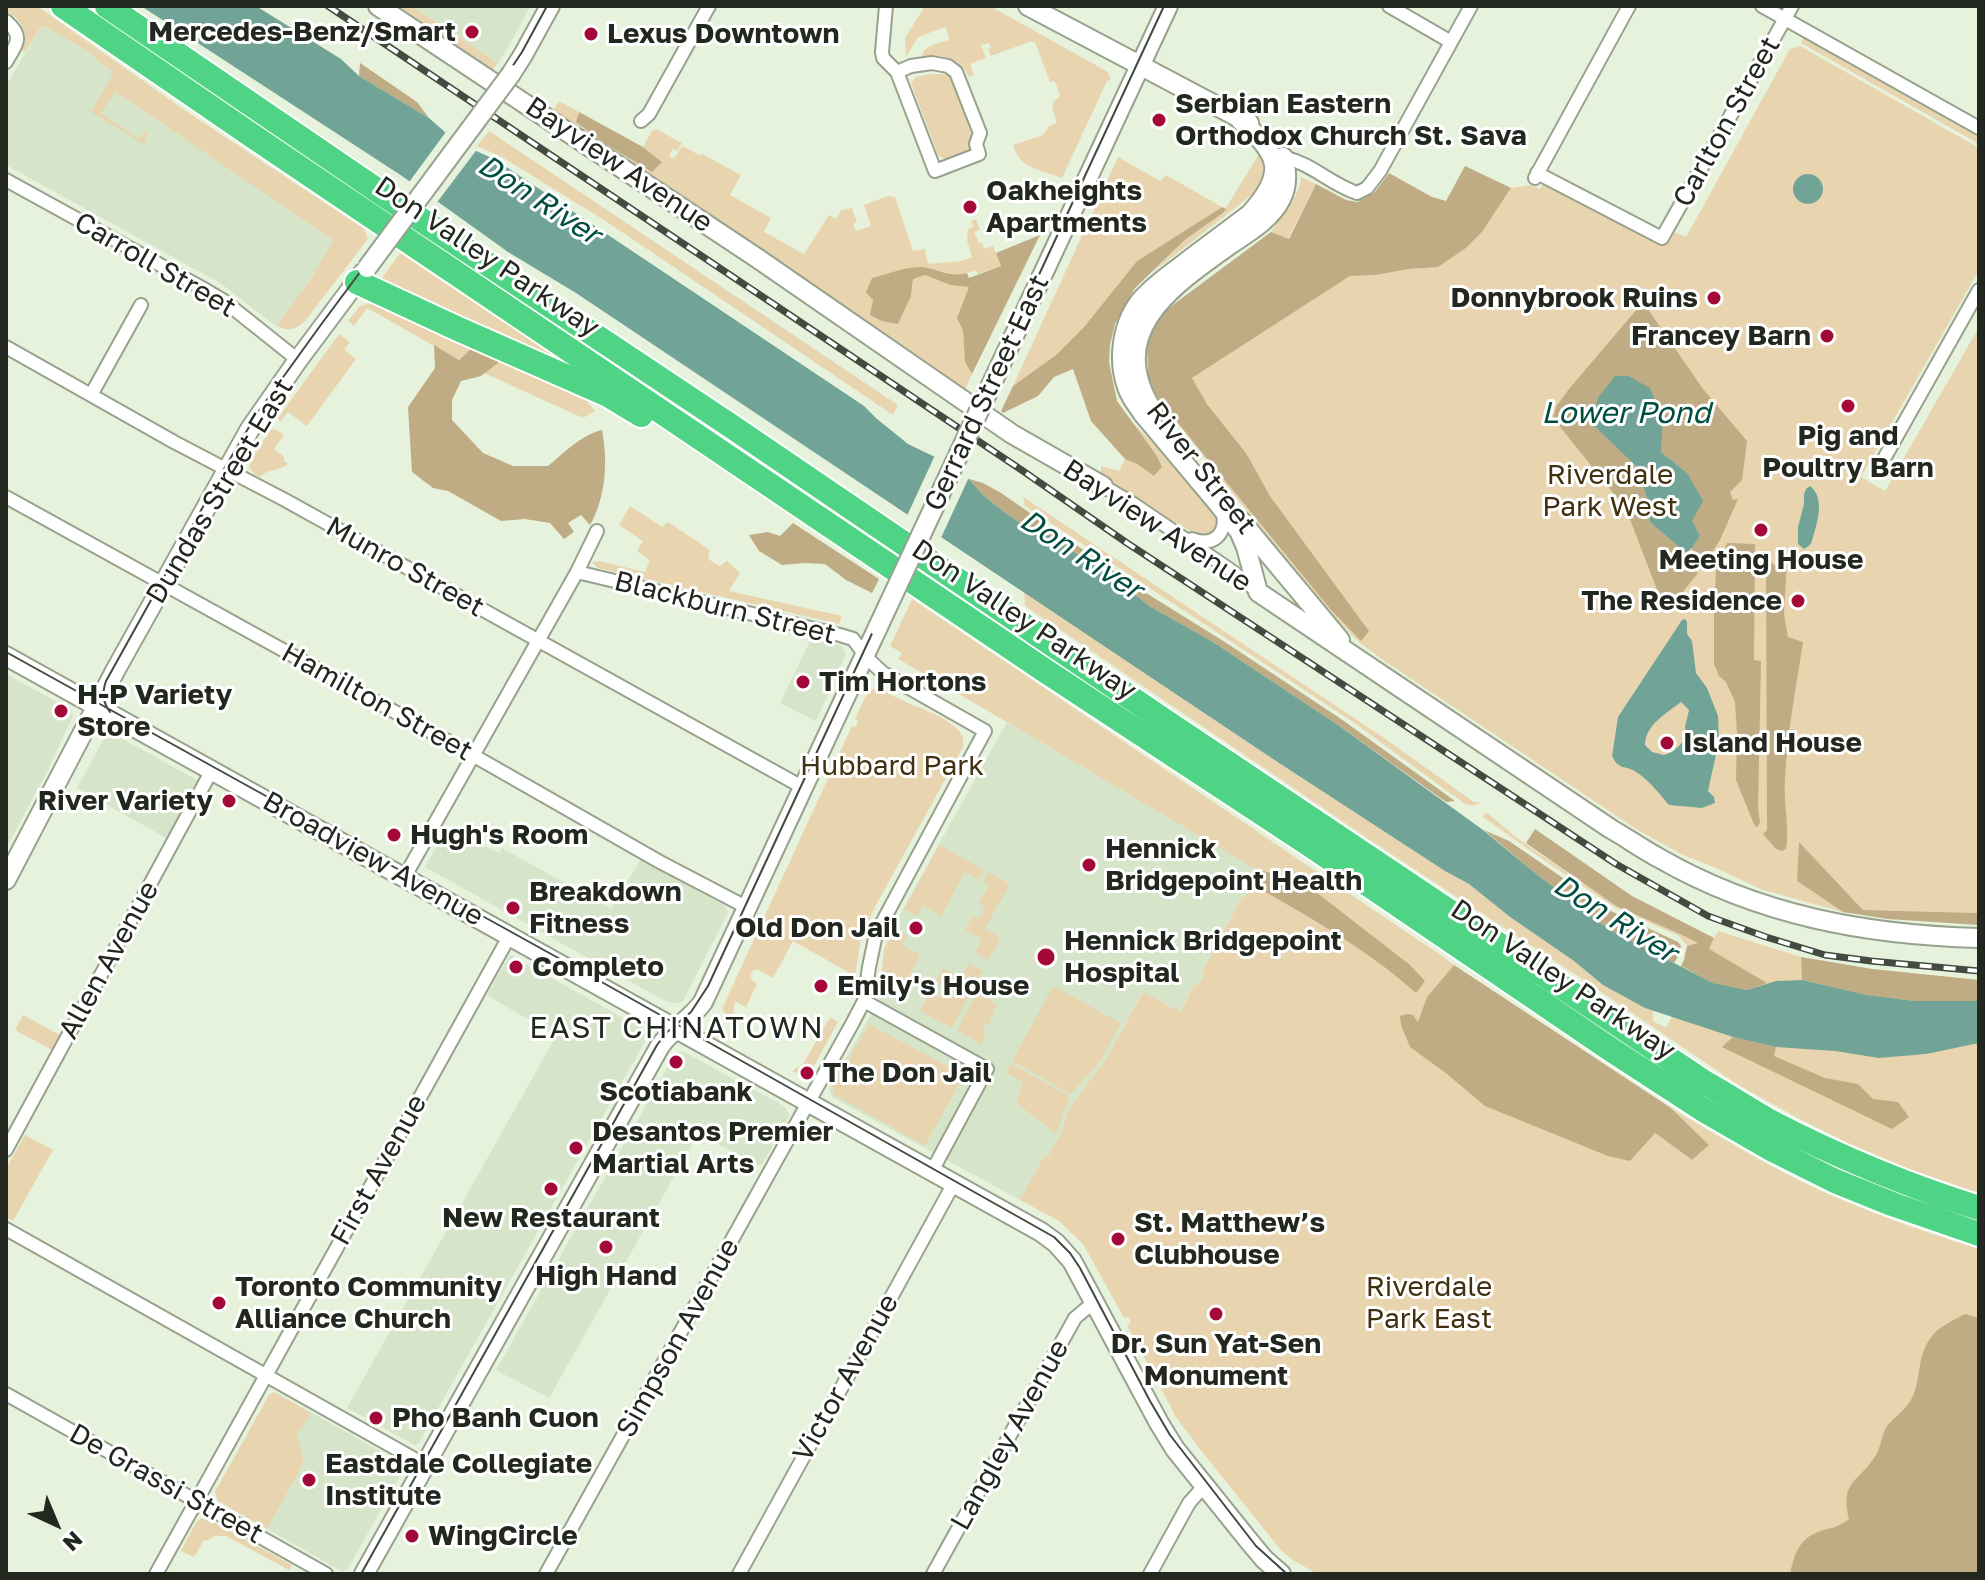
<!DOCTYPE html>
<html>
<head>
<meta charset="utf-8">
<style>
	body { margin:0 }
	#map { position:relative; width:1985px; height:1580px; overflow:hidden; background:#e6f2dc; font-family:"Golos Text",sans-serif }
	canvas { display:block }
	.frame { position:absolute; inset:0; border:8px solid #22271f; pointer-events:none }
	.north { position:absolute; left:16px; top:1484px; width:80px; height:80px; -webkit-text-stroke:6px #fff; paint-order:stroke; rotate:136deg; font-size:22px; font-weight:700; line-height:32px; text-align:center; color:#22271f }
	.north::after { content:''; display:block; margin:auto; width:28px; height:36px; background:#22271f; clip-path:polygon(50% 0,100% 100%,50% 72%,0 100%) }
</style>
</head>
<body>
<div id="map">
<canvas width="1985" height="1580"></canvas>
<div class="frame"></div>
<div class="north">N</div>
</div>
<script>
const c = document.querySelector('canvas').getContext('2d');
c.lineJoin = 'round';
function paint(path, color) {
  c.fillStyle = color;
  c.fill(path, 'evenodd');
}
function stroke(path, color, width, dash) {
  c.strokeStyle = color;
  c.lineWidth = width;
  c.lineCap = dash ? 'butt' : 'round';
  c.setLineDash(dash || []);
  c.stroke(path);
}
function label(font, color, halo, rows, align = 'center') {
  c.font = font + ' "Golos Text",sans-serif';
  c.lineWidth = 6;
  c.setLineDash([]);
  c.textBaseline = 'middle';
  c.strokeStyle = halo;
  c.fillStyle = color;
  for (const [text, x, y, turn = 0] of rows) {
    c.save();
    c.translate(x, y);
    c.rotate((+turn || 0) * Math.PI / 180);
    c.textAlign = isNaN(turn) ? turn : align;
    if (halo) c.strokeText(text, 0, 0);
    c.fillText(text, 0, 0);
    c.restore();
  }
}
paint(new Path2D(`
	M412,6H530L508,48L498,63Z
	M42,25L89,52L93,57L115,72L107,85L336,236L312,277L276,326L220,283L6,165V86Z
	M811,639L842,646L846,654L816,721L780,703Z
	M6,674L66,707L72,711L73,716L44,778L6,848Z
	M1007,722L1256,869L1246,898L1243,897L1201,972L1204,974L1198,985L1195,984L1179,1012L1142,993L1105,1061L1069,1108L1060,1135L1047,1159L1043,1157L1020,1200L832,1097L829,1088L879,1000L884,950L893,927Z
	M108,731L197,780L198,783L168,839L77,788Z
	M447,828L483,847H487L499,853L502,848L611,909L641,859L725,906L728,913L683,1001L680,1003H673L663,1000L425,867Z
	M510,955L645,1030L648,1036L418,1444L415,1445L347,1408L556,1036L487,995Z
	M680,1051L684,1052L784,1106L790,1115L761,1166L698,1134L549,1398L496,1370L675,1054Z
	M274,1392L352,1435L404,1466V1469L347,1570L343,1572L218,1501L215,1492L269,1395Z`), '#d6e5ca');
paint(new Path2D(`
	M6,6H37L186,111L364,229L368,239L305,321C294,330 289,332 276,326L312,277L333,240L116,92L101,113L139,139L145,131H147L145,145L91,112L114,72L93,57L89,52L42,25L25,52L22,51C29,33 22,20 6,11Z
	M394,6H412L498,63L489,74Z
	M925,6H990L1108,72L1111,80L1107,81L1062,178C1041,170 1020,169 1013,145L1043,135L1049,126L1057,122C1053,109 1048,105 1060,96L1055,81L1050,82L1035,42H1029L991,56L988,49L991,48L989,43L981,45L986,58L970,64L974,75L969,77C961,57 941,54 922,57C923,45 940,43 950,40L945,27L918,37L906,57L905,38Z
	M1804,37L1979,137V144L1801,43Z
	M1800,46L1979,148V270L1861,477L1885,491L1979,327V913L1863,910L1799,842L1797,881L1843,912L1763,890L1716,868L1683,855L1636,829L1383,660L1360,643L1337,620L1233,494L1159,400L1331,610L1347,627L1369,631L1270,496L1246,453L1207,404L1192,378L1350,276L1376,275L1409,269L1438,267L1466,248L1482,232L1511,188L1530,185L1540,189L1544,184H1549L1660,245L1670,241L1675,232L1686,237L1790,49Z
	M930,74H946L950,76L970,129L972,138L969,144L971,150L944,159L938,155L911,83L916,77Z
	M531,96L554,109L559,101L579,112L577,123L601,141L662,162L643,147L651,132L656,129L682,143L677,151L673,149L669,156L674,159L682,146L701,156L702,154L741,175L730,195L771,218L764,232L804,254L829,215L836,219L841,210L852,208L857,222L853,224L856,231L871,226L864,205L888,196L895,197L913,251L925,249L928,264L962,261L972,257L967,240L968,229L973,227L971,221L976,219L980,230L974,232L979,243H982L984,249L993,246L1001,266L978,274L976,270L959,276L926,267H917L872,278L898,324L911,296L913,279L925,275L950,285L970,287L957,318L963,331L965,362L972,374L963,395L529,102Z
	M489,131L898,405L893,415L607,222L502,157L477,146Z
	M1260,152C1265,169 1264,179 1254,193L1152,273L1186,239L1223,213Z
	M1118,157L1160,181L1166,175L1222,207L1137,261L1084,327L1056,355L1013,386Z
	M1301,177L1316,184L1288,239L1271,232C1282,214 1299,199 1301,177Z
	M400,253L500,320L615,393L380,281Z
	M373,302L474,346L459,360L367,308L354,326L348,321L360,306Z
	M339,334L350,342L344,350L356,359L307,426L288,412L280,422L278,418Z
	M503,359L541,380L587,401L595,411L583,418L484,373Z
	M1131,421L1168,458L1217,517L1214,531L1206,537H1201L1101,481V466L1119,471L1125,459L1137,464L1154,476L1162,467L1157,456Z
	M275,429L284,435L274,449L284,457V461L288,464C279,472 268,467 261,477L254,474L249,467L252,459L270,430Z
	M1023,497L1387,740L1474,802H1481L1473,806L1465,804L1353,722L1025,506Z
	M630,506L662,527L668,522L710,550L708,559L720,566L727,561L740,573L729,591L842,616L839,624L598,568L592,562L599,561L645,572L650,560L637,551L643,541L619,525Z
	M1024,591L1279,763L1445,871L1469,884L1510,917L1574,961L1603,985L1653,1011V1021L1666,1028L1718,931L1801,957L1872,969L1979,980V1193L1912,1170L1850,1144L1796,1117L1737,1084L1576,975L1373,842L1025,606Z
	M912,599L1442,956L1454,965L1436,987L1510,1028L1692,1160L1709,1145L1671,1108C1713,1133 1756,1159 1800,1181C1858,1209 1918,1230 1979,1249V1574H1318L1294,1561L1280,1549L1199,1448L1176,1417L1127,1325L1131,1322L1128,1317L1124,1318L1083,1244L1059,1221L1020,1200L1043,1157L1047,1158L1060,1135L1069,1108L1105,1061L1143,992L1180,1012L1195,984L1198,985L1204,975L1201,973L1243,896L1246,897L1255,869L1007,722L898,659L902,653L890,646Z
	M876,688C887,691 895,698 906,702C922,709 944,716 957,729C963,734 964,740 963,747L875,907L861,938L855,976L793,941L773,978L759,970H754C748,976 751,980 757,984L746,1007L735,1001L733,1017L729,1018L722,1009L852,726L856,727L858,721L855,719C861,708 864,693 876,688Z
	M1486,812L1517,838L1616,906L1682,935L1700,944L1687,946L1679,936L1616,908L1545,861L1483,817Z
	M939,845L984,870L978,879L965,872L941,916L923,906L917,916L904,909Z
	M988,872L1010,884L985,929L1001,938L988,960L975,952L982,939L965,930L973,916L979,918L985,907L979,903L989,885L983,881Z
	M893,927L907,935L902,945L920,955L897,998L892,995L891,981L881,978L884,950Z
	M969,964L983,971L952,1028L920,1011L930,993L938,998L945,987L936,981L943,968L961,978Z
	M1053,986L1121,1023L1101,1060L1071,1094L1012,1061Z
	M982,994L984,997L992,1000L993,1003L998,1007L994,1009L989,1024L984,1026L983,1033L986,1034L981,1044L957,1030L976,995L980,996Z
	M23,1015L60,1035L52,1050L15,1030Z
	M830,1017L838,1022L810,1073L807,1076H803L792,1071L803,1064Z
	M869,1024L964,1075L925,1146L834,1094L833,1086Z
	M1011,1064L1070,1096L1056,1134L1019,1105L1017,1100L1023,1084L1020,1080L1006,1073Z
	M25,1135L53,1150L13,1221L6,1217V1169Z
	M274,1392L311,1413L297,1435L304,1462L267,1529L218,1501L215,1492L269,1395Z
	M201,1518L208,1519L292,1565L289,1570L226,1536H215L206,1541L204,1540L194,1557L181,1551L196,1522Z`), '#e8d5b0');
paint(new Path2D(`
	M360,63L417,102L429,118L359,76Z
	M579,112L643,147L662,162L652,172L601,141L576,122Z
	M1465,166L1511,188L1482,232L1466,248L1438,267L1409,269L1376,275L1350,276L1192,378L1207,404L1246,453L1270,496L1369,631L1361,641L1331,610L1159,400L1148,378L1147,341L1162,313L1271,232L1289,239L1316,184L1346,200L1358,202L1375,192L1389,173L1432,197L1446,201Z
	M1222,207L1226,209L1223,213L1186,239L1135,288L1115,324L1110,345L1109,362L1117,401L1157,456L1162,467L1154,476L1137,464L1125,459L1091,421L1073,369L1054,377L1038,396L1003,413L1001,411L1013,386L1056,355L1084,327L1137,261Z
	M1040,235L972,374L965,362L963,331L957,318L969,287L950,285L925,275L913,279L911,296L898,324L882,321L870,315L873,300L866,292L872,278C887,274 907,266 923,267C938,269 951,278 967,273L969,278L1001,266L996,253Z
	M1643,302L1703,389L1747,441L1742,480L1730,492L1733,500L1738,499L1720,540L1702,568L1692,548L1700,536L1692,522L1687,473L1661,452L1663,419L1591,423L1638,468L1650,508V522L1686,553L1690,565L1698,573L1666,613L1626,509L1553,418L1556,407L1569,389Z
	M434,345L459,360L474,346L503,359L481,376L461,381L452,400V420L483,453L513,466H548C564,453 581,435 602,430C608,462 606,497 590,525L581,515L568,523L574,532L564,539L550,523L525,519L501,521L448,491L433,488L412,472L408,407L435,368Z
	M969,479L983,483L1001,493L1146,593L1228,644L1344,721L1455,801L1446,802L1338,725L1213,642L1151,607L1108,574L1049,536L1026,527L1004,512L982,494Z
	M793,523L879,579L872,593L846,580L825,564L804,563L782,565L759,551L749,535L768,532L780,536Z
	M1727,543L1755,544L1754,660L1761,661L1758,809L1760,822L1757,828L1753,822L1736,780L1737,733L1735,702L1726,682L1719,676L1714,664V617L1716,570Z
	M1766,558L1778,568L1787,559L1784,614L1788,637L1803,642C1796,688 1787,734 1785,780C1783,803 1790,829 1786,849L1781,851L1775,848L1763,834L1767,830V824Z
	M1535,829L1632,896L1714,938L1709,949L1767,983L1747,990L1713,983L1681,966L1684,960L1687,946L1698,943L1682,935L1616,906L1526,843Z
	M1484,830L1509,841L1611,911L1678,942L1681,946L1679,955L1674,963L1610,930L1530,869Z
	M1799,842L1863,910L1979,913V925L1888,919L1843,912L1797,881Z
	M1256,869L1303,882L1410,965L1425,981L1416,993C1367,949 1308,916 1251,884Z
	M1801,957L1872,969L1979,980V1001H1915L1867,995L1802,980Z
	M1454,965L1671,1108L1709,1145L1692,1160L1655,1133L1630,1161L1608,1156L1485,1106L1447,1074L1410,1047L1401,1025L1400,1016L1408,1014L1413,1015L1418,1022L1427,997Z
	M1733,1037L1776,1047L1774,1056L1825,1078L1858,1084L1873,1099L1898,1102L1909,1117L1892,1129L1722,1047Z
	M1965,1314L1979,1318V1570L1974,1574H1790C1794,1555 1799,1539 1818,1532C1833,1526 1834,1530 1849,1519C1840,1479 1859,1483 1876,1455C1881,1446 1882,1433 1887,1426C1895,1416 1906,1410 1912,1398C1921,1380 1917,1356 1930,1339C1938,1326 1953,1321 1965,1314Z`), '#bfab84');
paint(new Path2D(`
	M141,6H256L341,59L359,76L429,118L446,133L474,150L496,160L864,406L877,419L908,444L935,457L969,479L982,494L1004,512L1026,527L1049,536L1108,574L1151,607L1213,642L1338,725L1483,830L1530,869L1610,930L1713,983L1747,990L1776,981L1802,980L1867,995L1915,1001H1979V1043L1926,1054L1879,1058L1835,1051L1776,1047L1733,1037L1645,1008L1603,985L1574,961L1510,917L1469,884L1445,871L1279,763L576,293L508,252L402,176Z
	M1793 189a15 15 0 1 1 30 0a15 15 0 1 1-30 0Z
	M1615,376H1628L1650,388L1663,419L1661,452L1687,473L1703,501L1692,521L1700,536L1692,548L1686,553L1650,522V508L1638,468L1591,423L1598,398Z
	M1810,486C1826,499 1817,523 1812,541L1810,545L1804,549L1798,544V527L1804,504V494L1806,489Z
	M1685,619L1687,622V634L1692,641L1696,673L1707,688L1718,716L1719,741L1708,791L1714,797L1715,803L1702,808L1669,805C1658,792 1640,768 1622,767L1616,763L1612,756L1618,717L1682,620ZM1681,702L1689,710L1685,727L1686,736L1680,745L1672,752L1664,755L1652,752L1645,745C1645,725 1667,713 1681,702Z`), '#71a497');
paint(new Path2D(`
	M448,129L478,148L435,205L407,185Z
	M936,453L970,475L940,540L906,518Z`), '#e6f2dc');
const street = new Path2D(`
	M886,6L882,52L883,58L897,72
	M1389,6L1451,42
	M1762,6L1979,128
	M6,21C25,37 16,44 6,62
	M932,63L948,66L956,72L980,133L976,144L979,154L935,171L897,72L911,66Z
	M641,121L649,114L709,6
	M1283,157C1313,164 1330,184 1357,193L1367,188L1380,171L1471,6
	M1537,173L1662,238L1792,6
	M1535,178L1629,6
	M6,180L202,288L224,301L298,360
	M6,347L174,442L285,500L804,788
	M91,395L141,305
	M1881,464L1979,290
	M1103,486L1135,505L1229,569L1256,590
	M6,497L462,749L660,862L748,908
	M1192,539C1213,547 1227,535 1223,512
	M405,876L577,572L597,531
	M864,1001L987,1069L932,1171
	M6,1150L212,770
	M6,1229L425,1465
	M6,1394L326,1574
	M156,1574L510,935
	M546,1574L852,1024L864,1001L869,967L876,934L985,731L883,673L867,658L853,639L840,635L577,572
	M739,1574L954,1183
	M933,1574L1075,1318L1094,1302
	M1150,1574L1189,1503L1205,1485`);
const secondary = new Path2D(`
	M378,6L757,258L1012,434L1103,486
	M1028,6L1249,123
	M511,74L523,55L550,6
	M1240,120C1280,154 1287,173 1250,214C1230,229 1210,244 1190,259C1174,272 1156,283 1142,299C1122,322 1117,359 1127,387C1130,397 1137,405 1143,414L1220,506L1239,531L1246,547L1258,592L1611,829C1627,838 1642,849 1659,858C1758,915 1865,935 1979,938
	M992,383L1168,6
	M1153,411C1103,331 1172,286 1231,244C1249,232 1271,219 1281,199C1288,186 1287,171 1283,157
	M1241,521L1340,640
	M6,656L1041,1232L1056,1243L1072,1261L1159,1423L1175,1449L1249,1541L1264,1559L1281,1574
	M6,880L115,671L250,429L298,360L363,273
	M364,1574L660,1046C672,1029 691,1019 703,1002L878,627`);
const highway = new Path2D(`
	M63,6L254,137L1044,670L1310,845L1610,1049L1702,1109L1773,1150L1835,1181L1892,1204L1979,1234
	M107,6L384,195L731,426L1162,719L1704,1082C1727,1095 1750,1110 1773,1123C1839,1157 1908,1186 1979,1208
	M357,282L456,328L608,395L641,415`);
stroke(street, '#97a28d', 16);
stroke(secondary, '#97a28d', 22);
stroke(highway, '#fff', 28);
stroke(street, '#fff', 12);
stroke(secondary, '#fff', 18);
stroke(highway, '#4fd385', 24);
stroke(new Path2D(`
	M6,652L607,985L1054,1237L1070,1253L1080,1268L1150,1401L1170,1435L1256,1546L1287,1574
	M110,712C103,703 102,692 106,681L224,469L258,412L320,326L508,73L522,52L547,6
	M361,1574L657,1045L666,1033L691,1012L708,986L1164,6`), '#444a3f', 2);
const rail = new Path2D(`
	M328,6L1023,471L1127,543L1616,864L1708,916L1766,937L1825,955L1871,961L1979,971`);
stroke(rail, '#444a3f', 7);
stroke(rail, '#fff', 4, [12]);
const secondaryBridge = new Path2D(`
	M367,268L511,74
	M878,627L992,383`);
stroke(secondaryBridge, '#97a28d', 22, []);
stroke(secondaryBridge, '#fff', 18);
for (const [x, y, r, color] of [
	[472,32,8,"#a40839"],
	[591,34,8,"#a40839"],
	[1159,120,8,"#a40839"],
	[970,207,8,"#a40839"],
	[1714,298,8,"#a40839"],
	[1827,336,8,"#a40839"],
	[1848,406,8,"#a40839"],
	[1761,530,8,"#a40839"],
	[1798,601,8,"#a40839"],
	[803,682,8,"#a40839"],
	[61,711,8,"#a40839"],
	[1667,743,8,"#a40839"],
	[229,801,8,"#a40839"],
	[394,835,8,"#a40839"],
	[1089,865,8,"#a40839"],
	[513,908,8,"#a40839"],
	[916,928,8,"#a40839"],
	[1046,957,10,"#a40839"],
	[516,967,8,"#a40839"],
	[821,986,8,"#a40839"],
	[676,1062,8,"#a40839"],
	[807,1073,8,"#a40839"],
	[576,1148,8,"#a40839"],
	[551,1189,8,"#a40839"],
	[1118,1239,8,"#a40839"],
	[606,1247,8,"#a40839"],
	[219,1303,8,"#a40839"],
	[1216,1314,8,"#a40839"],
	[376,1418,8,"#a40839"],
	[309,1480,8,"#a40839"],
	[412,1536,8,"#a40839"]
]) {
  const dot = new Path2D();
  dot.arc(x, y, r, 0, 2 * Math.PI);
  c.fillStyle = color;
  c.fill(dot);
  stroke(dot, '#fff', 3);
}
label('bold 28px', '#22271f', '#fff', [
	["Mercedes-Benz/Smart",456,32,"right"],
	["Lexus Downtown",607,34],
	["Serbian Eastern",1175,104],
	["Orthodox Church St. Sava",1175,136],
	["Oakheights",986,191],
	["Apartments",986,223],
	["Donnybrook Ruins",1698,298,"right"],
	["Francey Barn",1811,336,"right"],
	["Pig and",1848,436,"center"],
	["Poultry Barn",1848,468,"center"],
	["Meeting House",1761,560,"center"],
	["The Residence",1782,601,"right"],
	["Tim Hortons",819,682],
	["H-P Variety",77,695],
	["Store",77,727],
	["Island House",1683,743],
	["River Variety",213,801,"right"],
	["Hugh's Room",410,835],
	["Hennick",1105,849],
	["Bridgepoint Health",1105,881],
	["Breakdown",529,892],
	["Fitness",529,924],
	["Old Don Jail",900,928,"right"],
	["Hennick Bridgepoint",1064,941],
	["Hospital",1064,973],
	["Completo",532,967],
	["Emily's House",837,986],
	["The Don Jail",823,1073],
	["Scotiabank",676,1092,"center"],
	["Desantos Premier",592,1132],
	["Martial Arts",592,1164],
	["New Restaurant",551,1218,"center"],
	["St. Matthew’s",1134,1223],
	["Clubhouse",1134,1255],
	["High Hand",606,1276,"center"],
	["Toronto Community",235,1287],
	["Alliance Church",235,1319],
	["Dr. Sun Yat-Sen",1216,1344,"center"],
	["Monument",1216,1376,"center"],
	["Pho Banh Cuon",392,1418],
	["Eastdale Collegiate",325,1464],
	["Institute",325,1496],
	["WingCircle",428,1536]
], 'left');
label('28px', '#22271f', '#fff', [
	["Carlton Street",1727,122,-61],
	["Bayview Avenue",619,165,34],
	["Don Valley Parkway",487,257,34],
	["Carroll Street",155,265,30],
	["Gerrard Street East",987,393,-65],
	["River Street",1201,468,52],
	["Dundas Street East",220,491,-59],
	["Bayview Avenue",1157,526,33],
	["Munro Street",405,567,29],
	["Blackburn Street",725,608,14],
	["Don Valley Parkway",1024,620,34],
	["Hamilton Street",377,702,29],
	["Broadview Avenue",373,859,29],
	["Allen Avenue",109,960,-61],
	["Don Valley Parkway",1563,980,34],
	["First Avenue",379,1170,-61],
	["Simpson Avenue",678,1338,-61],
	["Victor Avenue",846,1378,-61],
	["Langley Avenue",1010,1435,-61],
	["De Grassi Street",166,1484,29]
]);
label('28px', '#413111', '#fff', [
	["Riverdale",1610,475],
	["Park West",1610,507],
	["Hubbard Park",892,766],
	["Riverdale",1429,1287],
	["Park East",1429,1319]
]);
label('italic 30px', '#004e41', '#fff', [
	["Don River",539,200,33],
	["Lower Pond",1626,413],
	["Don River",1081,555,33],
	["Don River",1615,919,32]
]);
c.letterSpacing = '2px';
label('30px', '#22271f', '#fff', [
	["EAST CHINATOWN",677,1028]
]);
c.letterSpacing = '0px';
</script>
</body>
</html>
